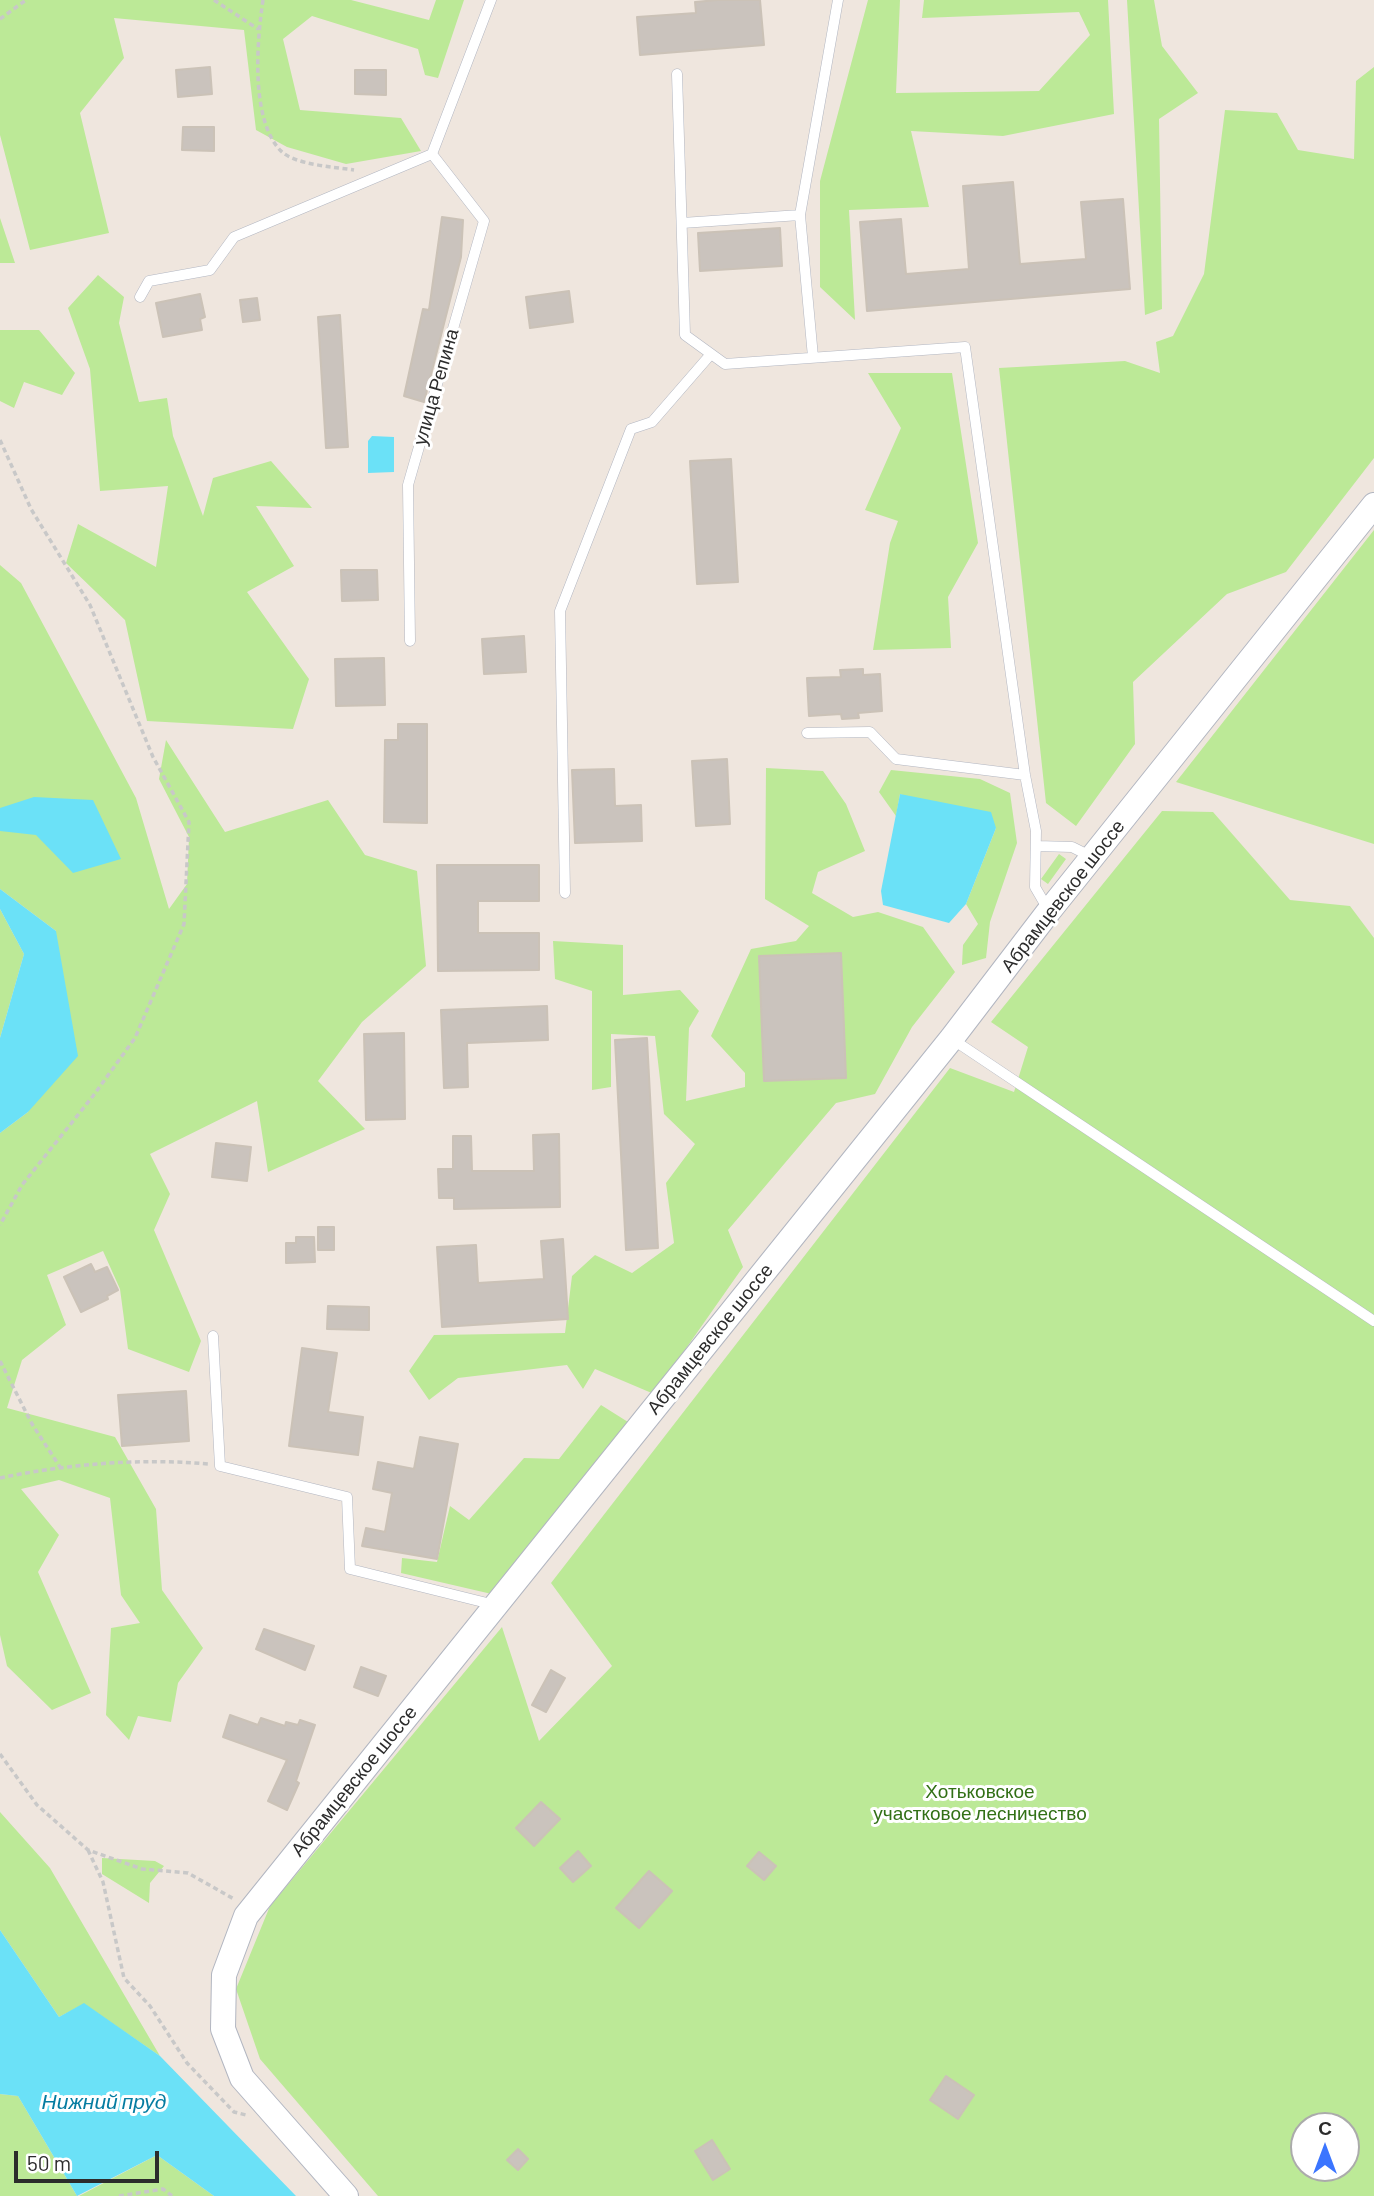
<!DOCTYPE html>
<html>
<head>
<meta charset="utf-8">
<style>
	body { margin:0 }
	#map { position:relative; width:1374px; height:2196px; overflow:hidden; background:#efe6de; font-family:Barlow,sans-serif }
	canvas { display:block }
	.north { position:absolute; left:1290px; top:2112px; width:70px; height:70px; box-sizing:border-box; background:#fff; border:2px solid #ababab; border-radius:50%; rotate:0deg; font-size:19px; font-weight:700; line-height:28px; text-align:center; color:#2c2c2c }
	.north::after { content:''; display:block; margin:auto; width:24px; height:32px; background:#3b75ff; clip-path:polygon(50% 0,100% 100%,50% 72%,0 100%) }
	.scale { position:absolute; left:14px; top:2151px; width:145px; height:32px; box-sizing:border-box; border:4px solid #2c2c2c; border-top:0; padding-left:9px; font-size:21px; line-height:24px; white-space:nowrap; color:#2c2c2c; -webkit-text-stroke:5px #fff; paint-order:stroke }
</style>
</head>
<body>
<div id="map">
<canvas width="1374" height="2196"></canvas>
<div class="north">С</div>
<div class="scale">50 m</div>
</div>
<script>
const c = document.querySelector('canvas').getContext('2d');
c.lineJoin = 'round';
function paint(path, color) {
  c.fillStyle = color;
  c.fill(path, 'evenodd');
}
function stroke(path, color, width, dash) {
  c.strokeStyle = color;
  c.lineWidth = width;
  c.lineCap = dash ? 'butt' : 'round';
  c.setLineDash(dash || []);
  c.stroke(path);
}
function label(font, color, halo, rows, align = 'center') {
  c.font = font + ' Barlow,sans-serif';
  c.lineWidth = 6;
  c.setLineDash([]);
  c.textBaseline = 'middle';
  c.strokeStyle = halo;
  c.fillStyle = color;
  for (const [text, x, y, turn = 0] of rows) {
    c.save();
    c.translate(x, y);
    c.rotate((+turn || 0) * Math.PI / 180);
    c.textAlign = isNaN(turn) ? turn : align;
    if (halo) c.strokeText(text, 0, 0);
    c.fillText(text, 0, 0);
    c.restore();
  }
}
paint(new Path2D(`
	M0,0H351L429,20L436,0H464L438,78L425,75L418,49L312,16L283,39L300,110L401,118L421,151L346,164L287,147L256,130L244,30L114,18L124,58L80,113L109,233L30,250L0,135Z
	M868,0H900L896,93L1039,91L1090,35L1079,12L922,18L924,0H1108L1114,114L1003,136L911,131L929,207L849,210L855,320L820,287V181Z
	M1127,0H1154L1162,46L1198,93L1159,119L1162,309L1145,315Z
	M1374,67V458L1286,572L1227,594L1133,682L1135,744L1076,826L1046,803L999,368L1125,361L1160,373L1156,342L1173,336L1204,274L1225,110L1277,113L1298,150L1354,159L1356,81Z
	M0,218L15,263H0Z
	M98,275L124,297L119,323L139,402L167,398L173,436L203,516L213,478L271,461L312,508L256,506L294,566L247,592L309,679L293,729L147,721L125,620L66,563L78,524L156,567L168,486L100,491L90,369L68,308Z
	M0,330H39L75,373L62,395L24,382L14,408L0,401Z
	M868,373H952L978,543L948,597L951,648L873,650L890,543L898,521L865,510L901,428Z
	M1374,530V844L1176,782Z
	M0,565L21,583L136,798L169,909L187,884L189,837L159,779L166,740L225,832L328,800L365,855L417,871L426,966L362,1022L318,1081L365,1129L268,1172L257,1101L150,1154L170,1194L154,1230L201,1341L189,1372L128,1349L120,1289L103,1251L47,1275L66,1325L22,1360L7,1408L115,1437L156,1509L162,1590L203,1648L178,1683L171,1722L138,1716L129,1740L106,1715L111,1628L140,1623L121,1595L110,1498L59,1480L21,1489L59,1535L38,1572L91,1693L52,1710L7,1666L0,1635V1133L28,1112L56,931L0,889Z
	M766,768L823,771L846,804L865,851L818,872L812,893L853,917L878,912L923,927L955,972L912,1027L875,1094L836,1103L728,1230L743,1267L654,1394L595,1369L583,1389L567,1365L458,1378L429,1400L409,1371L434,1335L565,1333L572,1276L595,1255L632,1273L674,1243L666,1183L695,1144L664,1114L655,1036L611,1034V1087L592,1090V991L555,979L553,941L623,945V995L680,990L699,1011L689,1028L686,1101L745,1087V1073L711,1036L751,949L796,941L809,926L765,899Z
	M891,770L980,779L1010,793L1017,843L990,922L986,958L962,965L963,945L978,924L966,904L996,828L900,794L896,816L879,792Z
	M1162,811L1213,812L1290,900L1350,906L1374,938V2196H378L260,2059L236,1989L270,1906L502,1627L539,1741L612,1666L551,1583L950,1068L1014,1092L1028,1047L991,1022ZM1304,2126H1346V2168H1304Z
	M1059,854L1066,859L1048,884L1041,879Z
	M0,909L24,954L0,1038Z
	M601,1405L628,1422L496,1595L401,1573L402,1558L437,1562L450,1506L469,1520L524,1458L559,1459Z
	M0,1812L50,1868L160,2056L84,2004L59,2017L0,1930Z
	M102,1858L155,1861L164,1866L150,1883L149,1903L102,1874Z
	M0,2094L18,2096L77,2196H0Z
	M157,2155L214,2196H79Z`), '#bce997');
paint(new Path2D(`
	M372,436L394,437V472L368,473V441Z
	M900,794L991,812L996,828L966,904L949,923L883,905L881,891Z
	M34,797L93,800L121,859L73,873L36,835L0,831V808Z
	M0,889L56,931L78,1056L28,1112L0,1133V1038L24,954L0,909Z
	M0,1930L59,2017L84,2003L160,2056L296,2196H214L157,2155L77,2196L18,2096L0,2094Z`), '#6be1f7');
const building = new Path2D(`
	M717,0H760L764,45L640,55L637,17L696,13L695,2Z
	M210,67L212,94L178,97L176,70Z
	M355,70H386V95L355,94Z
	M183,127H214V151L182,150Z
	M1013,182L1020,264L1086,259L1081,202L1123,199L1130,289L867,311L860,222L901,219L906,274L969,269L963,186Z
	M442,217L463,220L461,257L424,402L404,396L423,309L429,310Z
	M780,228L782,266L700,271L698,233Z
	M569,291L573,322L530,328L526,297Z
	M200,294L205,317L200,319L202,330L163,337L156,303Z
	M257,298L260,320L243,322L240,300Z
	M340,315L348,447L326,448L318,317Z
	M731,459L738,582L697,584L690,461Z
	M341,570H377L378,600L342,601Z
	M524,636L526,672L484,674L482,639Z
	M384,658L385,705L336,706L335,659Z
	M863,669V675L880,674L882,711L858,713L859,718L842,719L841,714L809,716L807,678L841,677L840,670Z
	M398,724H427V823L384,822L385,740H398Z
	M727,759L730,824L696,826L692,761Z
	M614,769L615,806L641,805L642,841L575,843L572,770Z
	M437,865H539V901H478V933H539V970L438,971Z
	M841,953L846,1078L764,1081L759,956Z
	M547,1006L548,1040L467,1043L468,1087L444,1088L441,1010Z
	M404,1033L405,1119L366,1120L364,1034Z
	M647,1038L658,1248L626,1250L615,1040Z
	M559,1134L560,1207L454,1209V1198H439L438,1169H453V1136H471L472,1171H534L533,1135Z
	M216,1143L251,1147L247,1181L212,1177Z
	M318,1227H334V1250H318Z
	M296,1237H314L315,1262L286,1263V1243H296Z
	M563,1239L568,1319L442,1327L437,1247L476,1245L478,1283L544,1279L541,1241Z
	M91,1264L95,1272L107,1267L118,1290L107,1296L108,1299L81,1312L64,1277Z
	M328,1306L369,1307V1330L327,1329Z
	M302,1348L337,1353L328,1412L363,1417L358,1455L289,1446Z
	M186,1391L189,1441L122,1446L118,1395Z
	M420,1437L458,1444L437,1559L362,1546L366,1528L385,1532L392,1493L373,1489L378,1462L414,1469Z
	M264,1629L314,1646L305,1670L256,1649Z
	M361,1667L386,1676L378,1696L354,1687Z
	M551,1670L565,1678L546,1712L532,1705Z
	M230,1715L258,1725L261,1718L285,1726L286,1722L298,1725L300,1720L315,1725L296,1781L299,1783L287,1810L268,1801L287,1760L223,1737Z
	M541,1802L560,1819L534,1846L516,1828Z
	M578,1851L591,1866L573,1882L560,1868Z
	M759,1852L776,1866L764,1880L747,1866Z
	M649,1871L672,1891L639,1928L616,1908Z
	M946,2076L974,2095L958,2119L930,2100Z
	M712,2140L730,2169L713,2180L695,2151Z
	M518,2149L528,2159L518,2170L507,2160Z`);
paint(building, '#cac3bd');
stroke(building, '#cbc2b7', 2);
const service = new Path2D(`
	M677,74L685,335L725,364L965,347L1025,775L1036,831L1035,887L1049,911
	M682,223L800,215
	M140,297L149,281L210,270L234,237L432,154
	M813,357L800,215L838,0
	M410,641L408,485L484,221L432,154L491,0
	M807,733L870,732L896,759L1025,775
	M1037,846L1072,847L1090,856
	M565,893L560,611L631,429L652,422L711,354
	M952,1039L1374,1321
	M213,1336L220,1466L347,1497L350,1569L495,1605`);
const tertiary = new Path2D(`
	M346,2196L242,2078L223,2029L224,1975L246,1916L952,1038L1049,911L1374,505`);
stroke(service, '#b2b6c1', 11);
stroke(tertiary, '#b2b6c1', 26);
stroke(new Path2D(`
	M214,0L258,29
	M263,0C257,40 250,120 281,151C295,165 335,167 354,170
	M0,19L26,0
	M0,440L31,509L90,605L153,757L189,822L184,924L135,1038L93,1096L22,1185L0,1225
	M0,1361L32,1424L60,1467
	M0,1478C68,1464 139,1458 208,1464
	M0,1754L37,1805L88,1850L142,1869L188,1873L234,1899
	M88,1850L103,1882L124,1978L150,2006L187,2063L234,2112L246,2115
	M119,2196L163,2189L172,2196`), '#c8c8c8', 3.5, [5, 3.5]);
stroke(service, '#fff', 10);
stroke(tertiary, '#fff', 24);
label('19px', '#2c2c2c', '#fff', [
	["улица Репина",436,387,-74],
	["Абрамцевское шоссе",1063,896,-52],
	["Абрамцевское шоссе",710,1339,-51],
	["Абрамцевское шоссе",354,1781,-51]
]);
label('19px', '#327016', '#fff', [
	["Хотьковское",980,1792],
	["участковое лесничество",980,1814]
]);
label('italic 21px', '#057ca1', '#fff', [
	["Нижний пруд",104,2102]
]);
</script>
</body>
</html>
